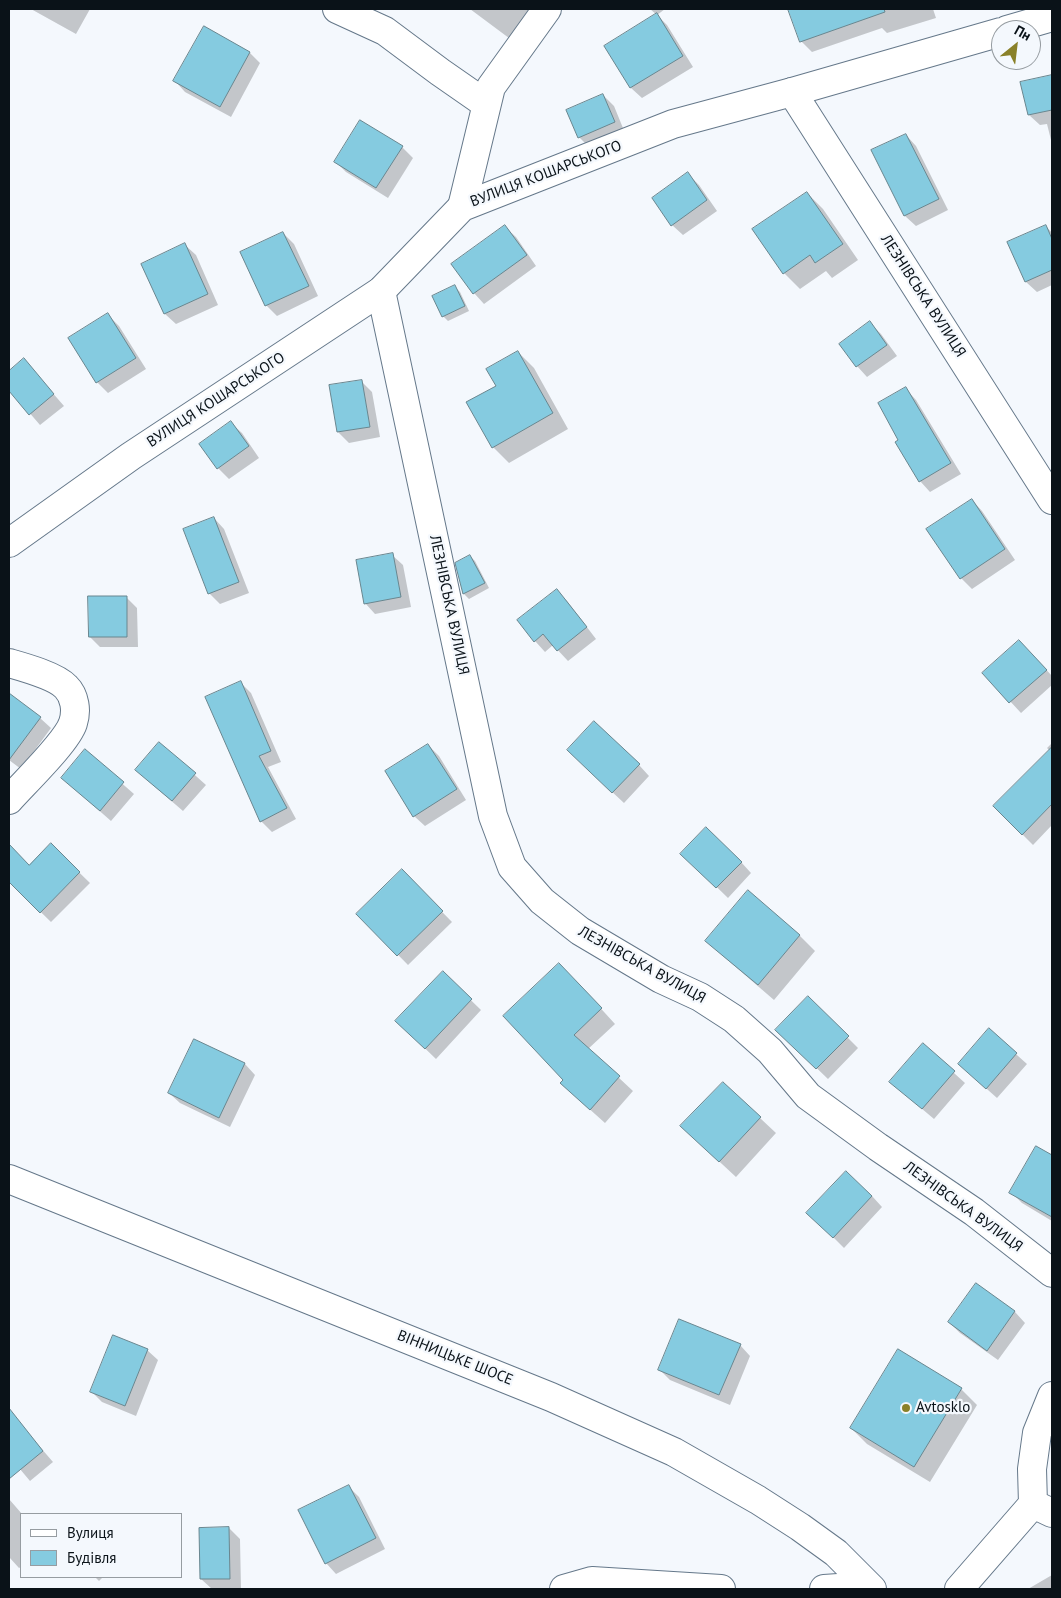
<!DOCTYPE html>
<html>
<head>
<meta charset="utf-8">
<style>
	body { margin:0 }
	#map { position:relative; width:1061px; height:1598px; overflow:hidden; background:#f4f8fd; font-family:"PT Sans",sans-serif }
	canvas { display:block }
	.frame { position:absolute; inset:0; border:10px solid #0a1218; pointer-events:none }
	.legend { position:absolute; left:20px; top:1513px; width:162px; height:65px; box-sizing:border-box; background:#f4f8fd; border:1px solid #969ca1; margin:0; padding:6px 9px; list-style:none; font-size:15px; color:#0a1218 }
	.legend li { display:flex; align-items:center; gap:10px; height:25px }
	.legend b { width:25px; border:1px solid #969ca1 }
	.north { position:absolute; left:991px; top:20px; width:50px; height:50px; box-sizing:border-box; background:#f4f8fd; border:1px solid #969ca1; border-radius:50%; rotate:29deg; font-size:14px; font-weight:700; line-height:20px; text-align:center; color:#0a1218 }
	.north::after { content:''; display:block; margin:auto; width:18px; height:22px; background:#8a8129; clip-path:polygon(50% 0,100% 100%,50% 72%,0 100%) }
</style>
</head>
<body>
<div id="map">
<canvas width="1061" height="1598"></canvas>
<div class="frame"></div>
<ul class="legend">
<li><b style="height:6px;background:#fff"></b>Вулиця</li>
<li><b style="height:14px;background:#85cbe0"></b>Будівля</li>
</ul>
<div class="north">Пн</div>
</div>
<script>
const c = document.querySelector('canvas').getContext('2d');
c.lineJoin = 'round';
function paint(path, color) {
  c.fillStyle = color;
  c.fill(path, 'evenodd');
}
function stroke(path, color, width, dash) {
  c.strokeStyle = color;
  c.lineWidth = width;
  c.lineCap = dash ? 'butt' : 'round';
  c.setLineDash(dash || []);
  c.stroke(path);
}
function label(font, color, halo, rows, align = 'center') {
  c.font = font + ' "PT Sans",sans-serif';
  c.lineWidth = 4.5;
  c.setLineDash([]);
  c.textBaseline = 'middle';
  c.strokeStyle = halo;
  c.fillStyle = color;
  for (const [text, x, y, turn = 0] of rows) {
    c.save();
    c.translate(x, y);
    c.rotate((+turn || 0) * Math.PI / 180);
    c.textAlign = isNaN(turn) ? turn : align;
    if (halo) c.strokeText(text, 0, 0);
    c.fillText(text, 0, 0);
    c.restore();
  }
}
paint(new Path2D(`
	M31,9H90L76,34Z
	M470,9H543L517,44Z
	M650,9H665L657,15L667,25L693,67L642,98L631,88L605,46L657,15Z
	M789,9H933L936,18L887,33L882,28L812,52L801,41Z
	M204,28L250,53L260,63L231,117L185,92L175,81Z
	M1052,76V144L1047,124L1040,125L1029,115L1022,83Z
	M603,95L614,106L625,133L590,148L579,137Z
	M906,135L916,146L948,210L916,226L905,216Z
	M402,147L413,158L388,198L346,172L336,162Z
	M688,174L699,185L717,211L683,235L672,225Z
	M807,193L823,209L858,260L832,278L826,271L800,289L784,273Z
	M1046,226L1052,233V285L1037,292L1026,282Z
	M505,227L516,237L536,266L484,304L474,293Z
	M283,233L294,244L318,296L277,316L266,305Z
	M185,245L196,255L218,305L176,324L165,314Z
	M455,287L460,292L469,311L448,321L443,316Z
	M108,315L119,326L146,369L108,393L97,382L70,339Z
	M870,323L881,334L897,356L867,377L857,366Z
	M518,352L534,368L568,429L509,463L493,447L498,386Z
	M24,360L64,406L40,425L9,389V373Z
	M361,381L372,392L380,437L349,443L338,432L331,386Z
	M906,389L916,400L961,474L930,492L920,481L900,440Z
	M231,423L242,433L259,458L229,479L218,468L201,444Z
	M972,500L982,511L1015,560L972,589L961,578L928,530Z
	M214,518L224,529L249,593L220,604L209,593Z
	M392,555L403,565L411,607L375,614L365,603Z
	M470,556L475,561L489,588L469,599L464,594L456,563Z
	M557,591L567,601L596,639L568,661L553,645L545,652L535,641Z
	M126,597L137,608L138,647H100L90,637Z
	M1030,652L1052,676V685L1021,713L984,673Z
	M240,682L251,693L281,762L268,767L296,819L272,832L261,821L207,697Z
	M9,695L40,718L51,728L21,769L9,760Z
	M159,743L206,785L183,811L147,780Z
	M1052,743V825L1033,845L994,806L1050,751L1047,748Z
	M428,745L439,756L466,800L425,826L414,816Z
	M85,751L134,794L111,821L62,778Z
	M579,761L639,765L649,776L624,803Z
	M51,845L90,883L51,922L9,881V846L29,867Z
	M741,862L751,873L728,898L693,864Z
	M402,871L452,922L408,965L358,914Z
	M799,935L815,951L774,1000L723,956L707,941Z
	M443,973L481,1010L436,1059L407,1031Z
	M574,979L615,1024L588,1049L633,1091L605,1123L576,1097L565,1080Z
	M808,998L858,1048L828,1079L777,1030Z
	M989,1030L1027,1064L997,1098L970,1074Z
	M194,1040L245,1064L255,1075L230,1127L180,1103L169,1093Z
	M923,1045L965,1083L934,1119L902,1092Z
	M760,1118L776,1133L736,1177L681,1126Z
	M1036,1147L1052,1156V1221L1022,1203L1011,1192Z
	M872,1196L882,1207L844,1248L819,1223Z
	M977,1285L1015,1312L1025,1323L998,1360L960,1333L949,1322Z
	M740,1345L750,1356L730,1405L670,1380L659,1369Z
	M147,1350L158,1360L136,1416L102,1402L92,1392Z
	M961,1389L977,1405L930,1482L867,1444L851,1428Z
	M15,1418L53,1462L30,1481L9,1456V1423Z
	M349,1487L359,1497L385,1549L336,1574L326,1563Z
	M9,1499L22,1514L21,1567L19,1568L9,1557Z
	M229,1528L240,1539L241,1589H212L201,1579Z
	M1052,1575V1589H1028Z
	M95,1577H103L99,1581Z`), '#0003');
const building = new Path2D(`
	M788,9H884L885,12L800,42Z
	M657,13L683,56L630,88L604,46Z
	M204,26L250,52L220,107L173,81Z
	M1052,75V110L1028,115L1020,82Z
	M603,94L615,122L578,138L566,110Z
	M360,120L403,146L376,188L334,162Z
	M906,134L939,199L904,216L871,150Z
	M688,172L707,200L671,226L652,198Z
	M807,192L843,244L815,263L810,255L783,274L752,229Z
	M505,225L527,255L473,294L451,264Z
	M1046,225L1052,239V270L1025,282L1007,242Z
	M283,232L309,286L265,306L240,252Z
	M185,243L208,294L164,314L141,264Z
	M455,285L465,306L442,317L432,296Z
	M108,313L136,358L96,383L68,338Z
	M870,321L887,345L856,367L839,344Z
	M518,351L553,413L492,448L466,402L496,386L486,369Z
	M24,358L54,394L29,415L9,391V371Z
	M362,380L370,427L337,432L329,385Z
	M906,387L951,463L919,482L895,442L898,440L878,403Z
	M231,421L249,446L217,469L199,444Z
	M972,499L1005,549L960,579L926,529Z
	M214,517L239,582L208,594L183,529Z
	M393,553L401,597L364,604L356,560Z
	M470,555L485,583L463,594L455,563Z
	M557,589L587,627L557,651L543,634L534,642L517,620Z
	M88,596H127V637H89Z
	M1019,640L1047,670L1009,703L982,673Z
	M241,681L271,751L259,756L287,808L260,822L205,697Z
	M9,693L41,717L9,760Z
	M594,721L640,764L612,793L567,750Z
	M159,742L196,773L172,801L135,770Z
	M428,744L457,789L413,817L385,771Z
	M1052,747V804L1022,835L993,806Z
	M85,749L124,782L100,811L61,778Z
	M706,827L742,862L716,888L680,854Z
	M51,843L80,872L40,913L9,882V844L29,865Z
	M402,869L443,911L397,956L356,914Z
	M748,890L800,935L758,985L705,941Z
	M559,963L602,1008L574,1035L620,1076L590,1110L560,1083L563,1080L503,1016Z
	M443,971L472,999L425,1049L395,1021Z
	M808,996L849,1036L816,1069L775,1030Z
	M989,1028L1017,1053L986,1089L958,1064Z
	M194,1039L245,1063L219,1118L168,1093Z
	M923,1043L955,1071L922,1109L889,1082Z
	M723,1082L761,1117L719,1162L680,1126Z
	M1036,1146L1052,1155V1217L1009,1193Z
	M846,1171L872,1196L833,1238L806,1213Z
	M976,1283L1015,1311L987,1351L948,1322Z
	M679,1319L741,1344L719,1395L658,1370Z
	M113,1335L148,1349L125,1406L90,1392Z
	M898,1349L962,1388L914,1467L850,1428Z
	M9,1408L43,1451L9,1479Z
	M349,1485L376,1538L325,1564L298,1510Z
	M229,1527L230,1579H200L199,1528Z`);
paint(building, '#85cbe0');
stroke(building, '#69868f', 1);
const street = new Path2D(`
	M337,9L385,31L440,72L486,104
	M792,92L1052,500
	M462,207L491,87L547,9
	M381,291L493,816L512,867L542,901L580,931L661,979L700,997L734,1019L770,1051L808,1096L878,1147L974,1212L1052,1273
	M9,663C23,667 56,676 66,687C75,696 77,711 73,723C67,742 24,783 9,800
	M1052,1396L1037,1433L1032,1469L1033,1504L1052,1513
	M564,1589L592,1581L721,1589
	M824,1589L868,1586
	M959,1589L1033,1504`);
const secondary = new Path2D(`
	M1007,30L1052,17
	M9,543L131,456L381,291L462,207L673,124L792,92L1001,32`);
const primary = new Path2D(`
	M9,1179L551,1397L674,1452L758,1500L800,1527L836,1553L872,1589`);
stroke(street, '#65788a', 30);
stroke(secondary, '#65788a', 30);
stroke(primary, '#65788a', 30);
stroke(street, '#fff', 28);
stroke(secondary, '#fff', 28);
stroke(primary, '#fff', 28);
for (const [x, y, r, color] of [
	[906,1408,5,"#8a8129"]
]) {
  const dot = new Path2D();
  dot.arc(x, y, r, 0, 2 * Math.PI);
  c.fillStyle = color;
  c.fill(dot);
  stroke(dot, '#f4f8fd', 2);
}
label('15px', '#0a1218', '#f4f8fd', [
	["ВУЛИЦЯ КОШАРСЬКОГО",546,174,-21],
	["ЛЕЗНІВСЬКА ВУЛИЦЯ",923,296,57],
	["ВУЛИЦЯ КОШАРСЬКОГО",216,400,-33],
	["ЛЕЗНІВСЬКА ВУЛИЦЯ",449,605,78],
	["ЛЕЗНІВСЬКА ВУЛИЦЯ",642,965,29],
	["ЛЕЗНІВСЬКА ВУЛИЦЯ",963,1207,36],
	["ВІННИЦЬКЕ ШОСЕ",455,1358,22]
]);
label('15px', '#0a1218', '#f4f8fd', [
	["Avtosklo",916,1408]
], 'left');
</script>
</body>
</html>
